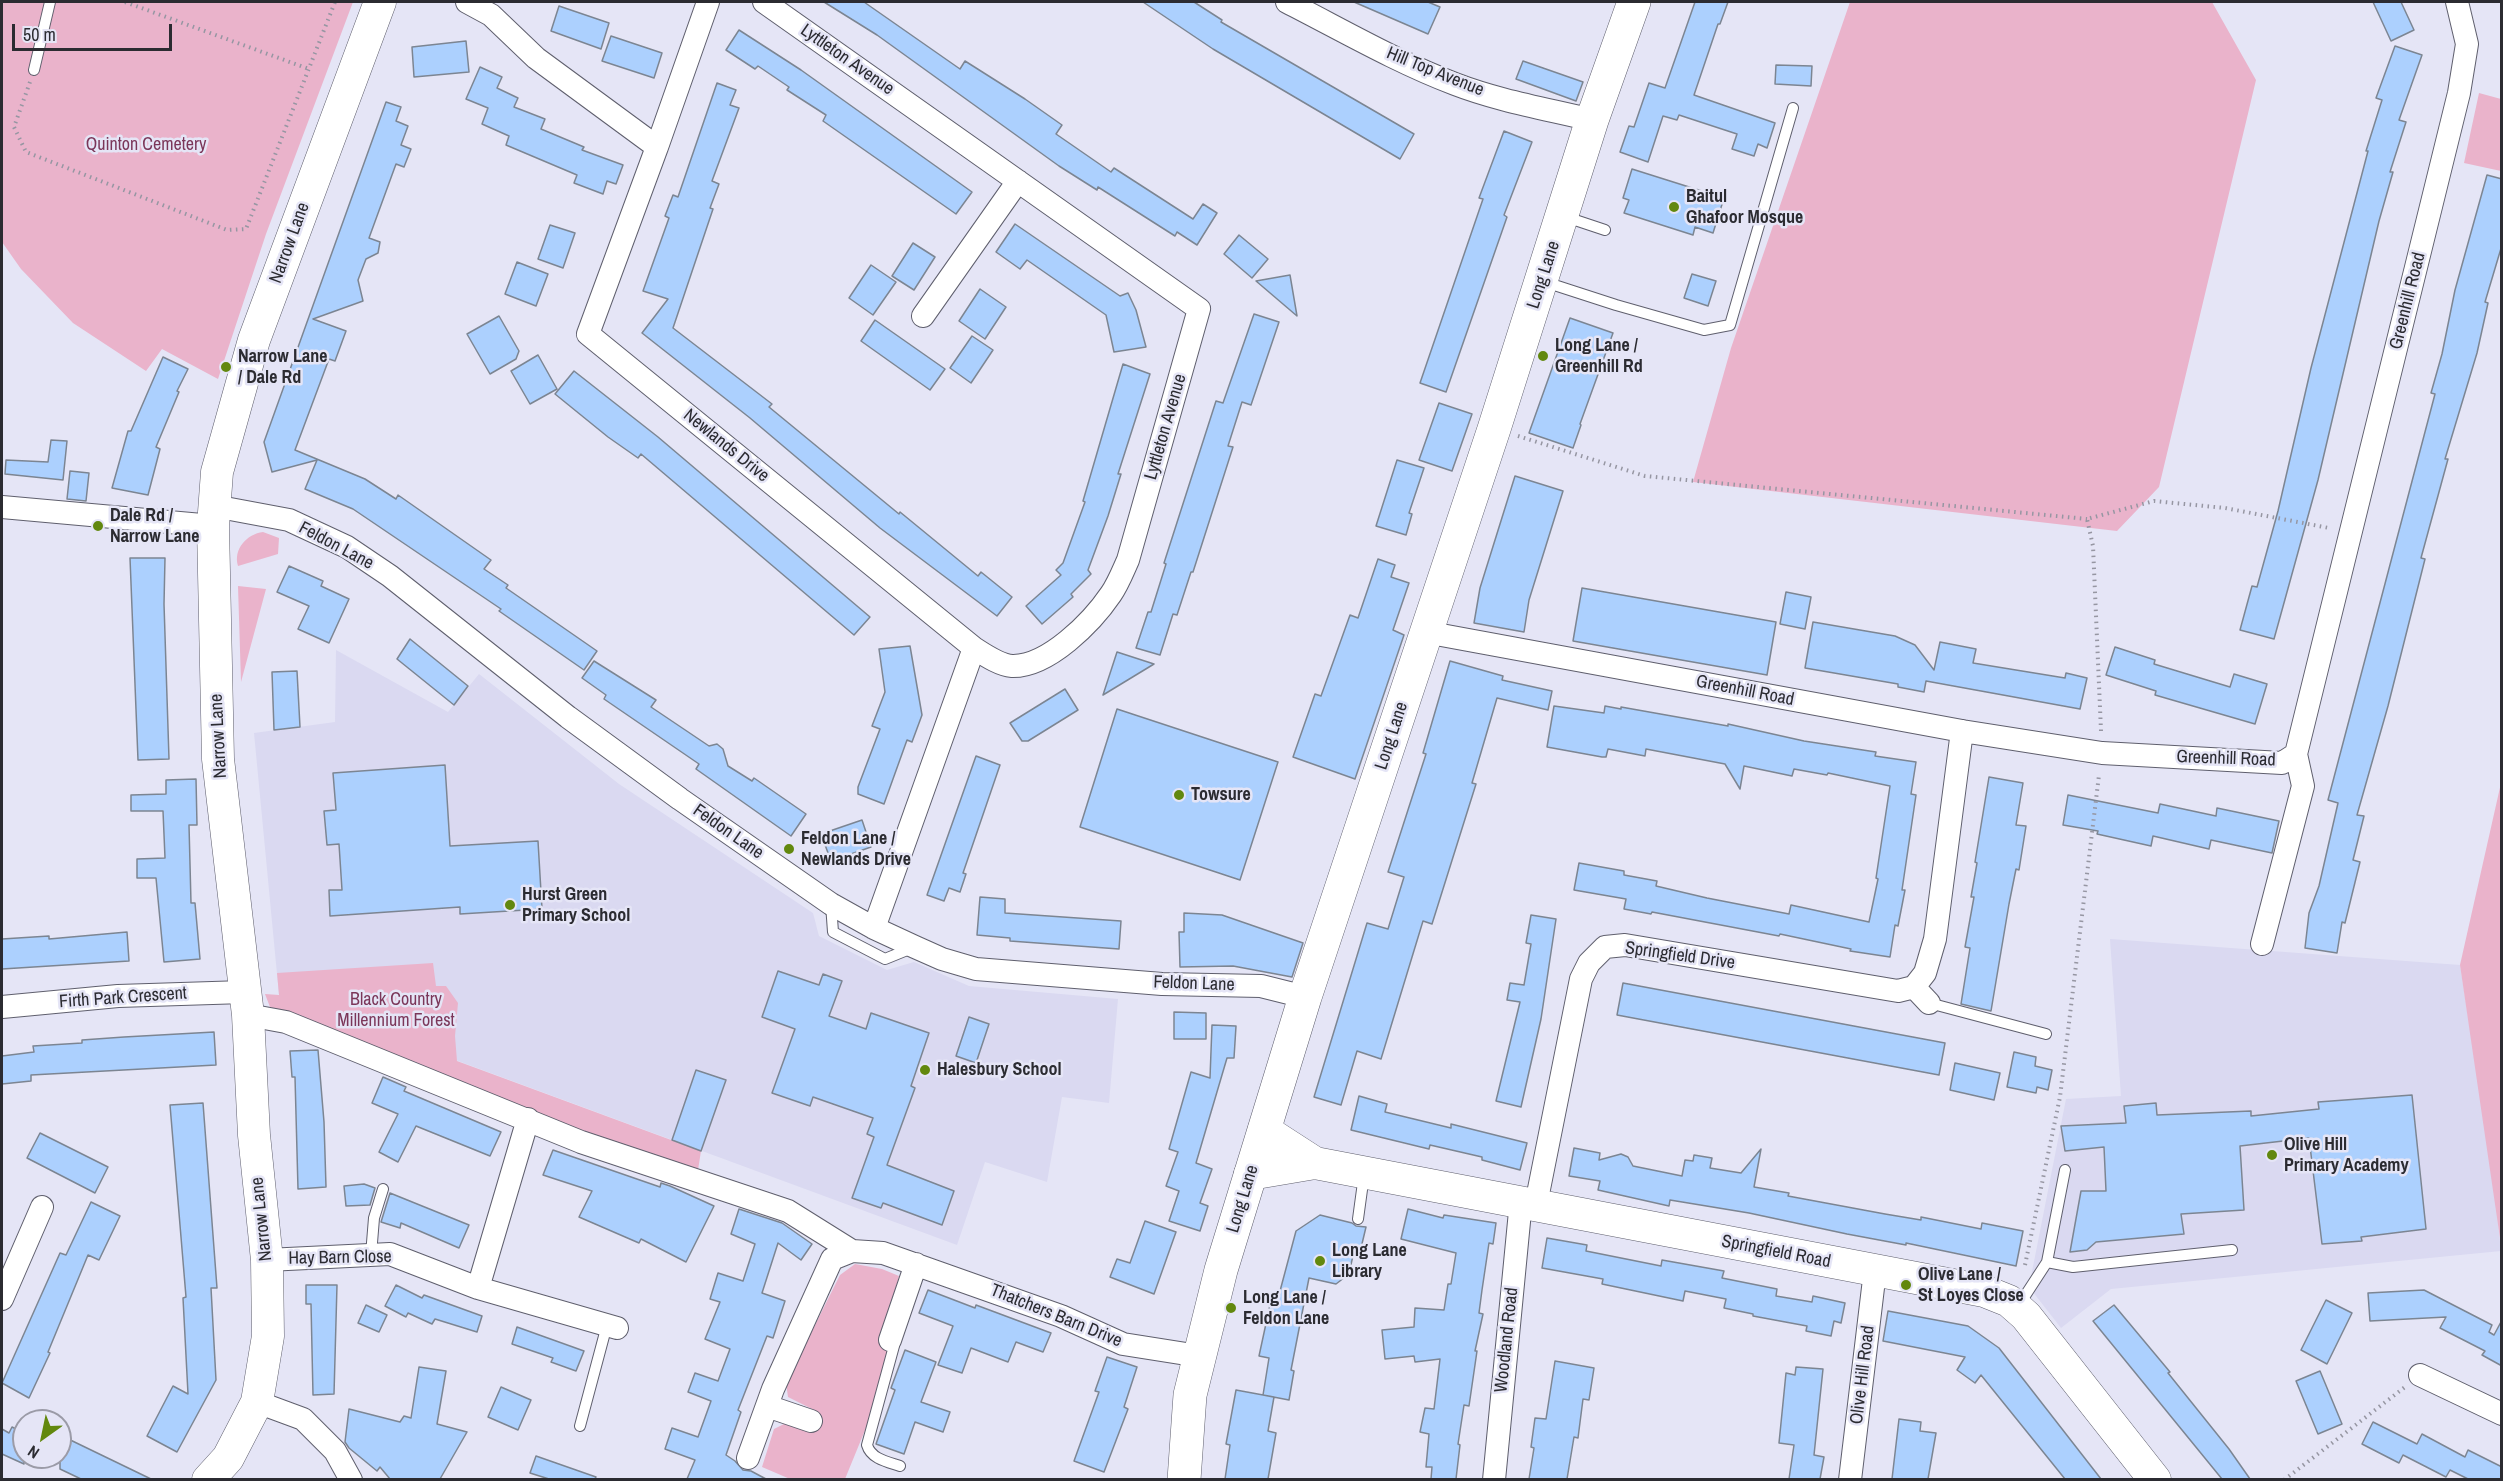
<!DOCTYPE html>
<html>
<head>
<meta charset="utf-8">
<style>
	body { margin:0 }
	#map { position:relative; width:2503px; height:1481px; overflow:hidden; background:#e5e5f6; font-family:"Archivo Narrow",sans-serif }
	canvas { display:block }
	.frame { position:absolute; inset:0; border:3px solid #2b2b31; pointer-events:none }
	.north { position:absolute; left:12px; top:1409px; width:60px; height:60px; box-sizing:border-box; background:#e5e5f6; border:2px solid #9b9ba7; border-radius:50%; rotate:213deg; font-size:16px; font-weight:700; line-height:24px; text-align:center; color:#2b2b31 }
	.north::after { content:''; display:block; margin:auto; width:21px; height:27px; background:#62880e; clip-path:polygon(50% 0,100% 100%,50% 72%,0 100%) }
	.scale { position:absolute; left:12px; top:24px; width:160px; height:27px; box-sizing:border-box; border:3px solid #2b2b31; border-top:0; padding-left:8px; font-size:18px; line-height:21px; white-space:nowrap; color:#2b2b31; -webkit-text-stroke:4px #e5e5f6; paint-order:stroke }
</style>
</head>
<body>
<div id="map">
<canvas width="2503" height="1481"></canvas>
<div class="frame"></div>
<div class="north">N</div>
<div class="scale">50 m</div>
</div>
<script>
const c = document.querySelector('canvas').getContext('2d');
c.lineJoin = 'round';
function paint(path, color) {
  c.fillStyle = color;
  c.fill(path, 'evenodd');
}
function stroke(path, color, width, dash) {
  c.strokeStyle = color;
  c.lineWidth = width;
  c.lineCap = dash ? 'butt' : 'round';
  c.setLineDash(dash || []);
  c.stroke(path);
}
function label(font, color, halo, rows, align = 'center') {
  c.font = font + ' "Archivo Narrow",sans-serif';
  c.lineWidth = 5;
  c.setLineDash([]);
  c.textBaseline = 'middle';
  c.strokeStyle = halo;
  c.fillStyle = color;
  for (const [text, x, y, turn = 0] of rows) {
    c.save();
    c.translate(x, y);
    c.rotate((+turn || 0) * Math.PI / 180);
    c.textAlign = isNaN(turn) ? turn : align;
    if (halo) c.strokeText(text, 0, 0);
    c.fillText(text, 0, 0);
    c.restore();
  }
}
paint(new Path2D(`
	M336,650L448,712L479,674L619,784L813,913L819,936L887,970L914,962L969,986L1118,999L1109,1103L1062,1097L1047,1182L985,1162L957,1245L279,995L254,733L335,722Z
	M2110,939L2460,965L2494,1184L2501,1251L2111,1289L2061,1328L2029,1287L2066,1099L2121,1096Z`), '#dad9f1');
paint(new Path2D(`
	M2,2H353L266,234L218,379L162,349L146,371L73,323L21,269L2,242Z
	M1850,2H2212L2256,80L2159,487L2117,531L1693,482L1731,348Z
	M2479,93L2501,99V171L2464,163Z
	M263,532L279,538L278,554L238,566C233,549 247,534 263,532Z
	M238,586L266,589L241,682Z
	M2501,783H2502L2501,1245L2460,965Z
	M433,963L436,986H446L458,1003L455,1036L457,1061L701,1151L698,1170L593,1139L270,1007L265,994L279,995L277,973Z
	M855,1264L882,1269L899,1276L881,1346L897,1352L845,1479H790L762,1467L774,1429L784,1424L811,1431L820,1413L788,1397L786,1383L840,1275Z`), '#eab3cb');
const building = new Path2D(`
	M824,2H864L960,69L965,61L1025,99L1062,125L1056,134L1111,172L1114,168L1193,219L1203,204L1217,213L1197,245L1177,232L1175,236L1098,187L1097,190L1059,166L877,35Z
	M1143,2H1194L1222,20L1221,22L1414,134L1400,159L1213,49Z
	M1354,2H1428L1440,7L1428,34Z
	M1695,2H1728L1720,24H1718L1694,95L1775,123L1767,148L1758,144L1754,156L1732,149L1737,134L1679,115L1677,120L1663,116L1648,162L1620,152L1629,126L1634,127L1649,83L1665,88Z
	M2373,2H2401L2414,30L2391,41Z
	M559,6L609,23L601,49L551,31Z
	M739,30L801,70L972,192L956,214L823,121L826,115L787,90L789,87L758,66L755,69L726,50Z
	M611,36L662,53L654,78L602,61Z
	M466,41L469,72L414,77L412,47Z
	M2395,46L2422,55L2399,120L2406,122L2390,172H2393L2379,221L2318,480L2274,639L2240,630L2252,586L2257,587L2278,511L2311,368L2368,151H2366L2382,100L2376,98Z
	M1523,61L1583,82L1576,101L1516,79Z
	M1776,65L1812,66L1811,86L1775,84Z
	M480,67L502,77L497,88L518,98L514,107L545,119L541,129L584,147L582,150L623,165L616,184L607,181L603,194L574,183L577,175L506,145L509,136L482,124L488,108L466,99Z
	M717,83L736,90L730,105L739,108L712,181L719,184L710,208L713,209L673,328L772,404L769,407L899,514L900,512L978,576L981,572L1012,597L997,616L880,528L750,418L642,333L668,299L643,291L669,218L665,216L673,195L678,197Z
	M386,102L401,107L396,121L408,126L401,145L411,149L404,167L396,164L369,238L380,242L378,253L366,259L358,280L363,301L313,319L346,331L335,361L329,359L295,450L365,479L396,499L398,495L491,560L484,569L508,585L506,588L597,651L584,670L499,611L501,609L353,509L305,489L317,460L272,472L264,442Z
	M1504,131L1532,142L1504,215L1507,217L1446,392L1420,383L1483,199L1479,198Z
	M1632,169L1724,198L1713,233L1695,227L1693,235L1624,213L1629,200L1623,198Z
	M2487,175L2502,179V245L2485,302L2488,303L2477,353L2445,459H2448L2421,558L2425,559L2388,706L2357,815L2364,816L2353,860L2360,862L2345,923L2342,922L2337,953L2305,948L2309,913L2319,886L2338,803L2328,800L2435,394L2431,393L2442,354L2455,290Z
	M1015,224L1120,296L1128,293L1136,310L1146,347L1114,352L1106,315L1027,260L1020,269L996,252Z
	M550,225L575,233L563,268L538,259Z
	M1239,235L1268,259L1252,278L1224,254Z
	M913,243L935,257L914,290L892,276Z
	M517,262L548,274L536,306L505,294Z
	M871,265L896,282L873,315L849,298Z
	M1692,274L1716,281L1708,306L1684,298Z
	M1290,275L1297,316L1256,281Z
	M980,289L1006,307L985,339L959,321Z
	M1254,314L1279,322L1251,405L1242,402L1228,446L1233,447L1193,572H1191L1177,615L1173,614L1160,655L1136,648L1148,612H1151L1166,564L1164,563L1216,401L1223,403Z
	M499,316L519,351L516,359L490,374L467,334Z
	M1570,318L1613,333L1580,424L1581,425L1573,448L1529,433Z
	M875,320L945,369L930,390L861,341Z
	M972,336L993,350L971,383L950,368Z
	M538,355L557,389L530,404L511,371Z
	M163,357L188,369L177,391L179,392L156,447L160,449L148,495L112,488L128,431H131Z
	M1123,364L1150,374L1118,474H1121L1108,516L1088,570L1091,574L1071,594L1073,597L1042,624L1026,606L1061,575L1056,570L1063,563L1085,502L1083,501Z
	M574,371L658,437L870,617L854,635L641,454L638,458L608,437L555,394Z
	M1439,403L1472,414L1452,471L1419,460Z
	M51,440L67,441L63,480L5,474L6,460L48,462Z
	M1397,460L1424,468L1409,513L1412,514L1406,535L1376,526Z
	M70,471L89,473L86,501L67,499Z
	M1515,476L1563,491L1529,600L1524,632L1474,623L1480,588Z
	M130,558H165L164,604L169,759L138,760Z
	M1378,559L1395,565L1391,577L1409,583L1393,630L1404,635L1355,779L1293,757L1315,694L1321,696L1350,615L1358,618Z
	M289,566L323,581L321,586L349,599L329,643L298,629L309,606L277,592Z
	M1582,588L1776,622L1767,675L1573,641Z
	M1786,592L1811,597L1805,629L1780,624Z
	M1813,622L1895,636L1915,645L1934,670L1940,642L1976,649L1973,663L2065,678L2066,673L2087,678L2080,709L1926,681L1924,692L1898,687V684L1805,668Z
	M410,639L468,686L454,705L397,659Z
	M910,646L922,715L912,742L907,740L884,804L858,794V787L880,729L872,726L885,692L879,649Z
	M2115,647L2155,660L2154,664L2230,687L2234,674L2267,684L2255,724L2155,695L2156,691L2106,675Z
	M1117,652L1154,664L1103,695Z
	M594,661L656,700L651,707L709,746L717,744L723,749L728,766L752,781L754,778L806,814L791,836L696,769L699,764L604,699L606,695L582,678Z
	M1450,661L1503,676L1502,680L1552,691L1548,710L1497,698L1472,783L1476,784L1432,924L1423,921L1381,1059L1357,1051L1341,1105L1314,1097L1367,923L1388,929L1404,877L1388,872L1426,754L1423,753Z
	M297,671L300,727L274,730L272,672Z
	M1065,689L1078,710L1028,741H1022L1010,723Z
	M1554,706L1604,713L1605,706L1621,709V707L1728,726V724L1804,741L1876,752L1875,756L1916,762L1911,794L1916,795L1902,890H1905L1898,926L1895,925L1890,957L1850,951L1851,949L1780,934L1779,936L1652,912L1651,914L1624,909L1626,899L1574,890L1579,863L1624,871V875L1657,881L1656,886L1707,898L1789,914L1791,905L1869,922L1878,879L1876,878L1890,786L1828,773L1827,775L1794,769L1792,776L1744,766L1740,789L1725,764L1646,749L1645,756L1608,749L1606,757H1602L1547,747Z
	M1117,709L1278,762L1240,880L1080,827Z
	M976,756L1000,765L963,873L966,874L960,892L949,888L944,901L927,895Z
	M445,765L450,846L538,841L542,909L460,914V907L330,916L329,890H342L339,844L327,845L324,811L336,810L333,773Z
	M1989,777L2023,783L2016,825L2026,826L2019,870L2016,869L2009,904L1991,1011L1961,1004L1970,948L1965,947L1974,897H1971L1977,863L1975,862Z
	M196,779L197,825H189L191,903H195L200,959L164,962L156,878H137V859L165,858L163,811H131V795L166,794V780Z
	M2068,795L2158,813L2160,804L2216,816L2217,808L2279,821L2272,853L2211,840L2209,849L2153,836L2151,846L2097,834L2098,831L2063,825Z
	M862,820L871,847L831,861L821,834Z
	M980,897L1005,899V913L1121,921L1119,949L1010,941V938L977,935Z
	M1184,913L1222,915L1303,943L1292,977L1233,966L1180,967L1179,932H1184Z
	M1531,915L1556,919L1541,1019L1521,1107L1496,1101L1520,1002L1507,1000L1510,983L1524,985L1531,944L1526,943Z
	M127,932L129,961L2,969V939L49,936V939Z
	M778,971L819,985L823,974L842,981L829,1016L866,1029L871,1013L929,1033L911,1086L915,1088L887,1165L954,1191L942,1225L883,1203L881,1208L852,1198L874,1137L867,1134L873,1118L813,1097L810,1106L772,1093L795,1029L762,1017Z
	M1623,983L1945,1043L1939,1075L1617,1015Z
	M1174,1012L1206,1013V1039H1174Z
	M969,1017L989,1024L976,1063L956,1056Z
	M1212,1025L1236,1026L1234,1058H1227L1196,1163L1212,1169L1200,1203L1208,1206L1200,1231L1169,1221L1179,1191L1166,1186L1178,1152L1169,1149L1191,1072L1210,1078Z
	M214,1032L216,1065L31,1075V1081L2,1084V1056L34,1052L33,1046L82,1043V1040L124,1037Z
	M318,1050L324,1122L326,1187L298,1189L295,1077H292L290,1051Z
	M2014,1052L2036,1057L2035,1066L2052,1070L2048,1090L2037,1087L2036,1093L2007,1087Z
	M1955,1063L2000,1073L1994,1100L1950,1090Z
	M696,1070L726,1080L701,1151L672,1140Z
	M383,1077L406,1087L404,1091L501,1132L490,1156L416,1126L398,1162L379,1152L398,1114L372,1103Z
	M2412,1095L2426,1229L2361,1237L2362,1241L2322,1244L2309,1138L2240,1146L2244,1210L2181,1214L2184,1234L2096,1242L2087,1250L2070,1252L2081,1191H2106L2104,1147L2065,1151L2061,1126L2126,1123L2124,1106L2156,1103L2157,1115L2251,1111V1116L2319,1109L2318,1102Z
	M1359,1096L1387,1104L1385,1112L1451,1128V1124L1527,1143L1520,1170L1482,1160V1157L1430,1145L1429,1149L1351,1130Z
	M203,1103L217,1288H211L216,1380L177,1452L147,1436L173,1386L188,1394L183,1298L186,1297L170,1105Z
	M40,1133L108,1167L95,1193L27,1158Z
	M1574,1148L1600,1153L1599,1160L1621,1154L1628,1157L1633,1166L1682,1176L1685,1160L1693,1161L1694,1155L1712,1158L1710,1168L1741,1173L1761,1149L1754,1187L1789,1193L1788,1196L1885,1214L1921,1220V1217L1981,1229L1982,1223L2023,1231L2016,1266L1906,1243V1245L1847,1234L1749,1213L1670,1200L1669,1206L1598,1190L1600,1181L1569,1176Z
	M553,1150L660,1187L661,1183L670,1186L714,1206L686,1262L641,1239L639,1243L579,1217L592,1191L543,1175Z
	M364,1184L375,1188L370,1205L346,1206L344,1186Z
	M390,1193L469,1225L459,1248L401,1223L400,1228L381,1222Z
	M91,1202L120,1216L99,1260L88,1255L48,1352L50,1353L29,1398L2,1383L60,1253L66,1255Z
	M739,1209L782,1223L812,1244L801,1260L778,1243L762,1293L785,1301L773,1338L767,1336L738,1410L741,1412L726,1455L735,1461L743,1470L751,1471L766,1479H687L695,1460L665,1449L672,1428L698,1437L711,1401L688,1392L695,1373L718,1381L730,1349L705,1339L720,1302L710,1299L718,1273L743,1281L755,1244L731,1234Z
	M1408,1209L1443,1218L1444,1215L1496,1223L1493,1244L1489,1243L1482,1290L1479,1313L1483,1314L1475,1351H1477L1469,1406L1464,1405L1458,1444L1460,1445L1456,1479H1431L1432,1467H1426L1429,1434L1420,1432L1425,1408L1434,1409L1440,1359L1415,1362L1414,1356L1385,1359L1382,1330L1414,1327L1415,1308L1444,1310L1448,1284H1451L1456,1253L1401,1239Z
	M1320,1215L1352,1223L1356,1226L1366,1227L1361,1248L1355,1246L1349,1274L1336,1284L1309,1278L1291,1370L1294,1371L1289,1400L1263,1395L1269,1358L1259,1356L1270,1305L1276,1306L1296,1231Z
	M1145,1221L1176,1232L1154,1294L1110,1277L1117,1259L1130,1263Z
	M1547,1238L1587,1245L1586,1251L1661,1266L1662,1260L1724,1271L1722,1278L1777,1289L1776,1296L1812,1302L1813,1296L1845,1303L1841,1323L1834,1321L1831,1336L1806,1331L1807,1326L1753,1316V1314L1724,1308L1726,1299L1685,1291L1683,1301L1602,1284L1603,1279L1542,1268Z
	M306,1285H337L334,1394L313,1395L311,1304H306Z
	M396,1285L422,1298L424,1295L482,1316L477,1332L435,1319L432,1324L408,1313L406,1317L385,1306Z
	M928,1290L975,1308L976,1305L1051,1333L1043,1352L1016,1342L1008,1362L971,1348L962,1373L938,1365L953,1326L919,1313Z
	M2424,1290L2492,1325L2489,1332L2494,1335L2502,1320V1366L2482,1355L2485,1351L2440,1328L2446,1317L2370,1321L2368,1293Z
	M2326,1300L2352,1313L2327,1364L2301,1350Z
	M366,1305L387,1315L379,1332L358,1323Z
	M2114,1305L2170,1372L2168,1373L2229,1449L2250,1479H2222L2093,1321Z
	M1888,1311L1968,1326L1999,1348L2101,1479H2065L1981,1375L1975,1383L1957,1370L1965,1357L1883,1341Z
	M517,1327L584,1351L576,1371L551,1362L553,1358L512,1344Z
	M905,1350L936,1362L921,1402L950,1412L943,1432L915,1422L904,1454L876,1444L895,1390L891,1388Z
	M1107,1357L1137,1367L1124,1407L1128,1409L1104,1472L1074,1461L1099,1392L1095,1391Z
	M1555,1361L1594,1368L1589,1400L1583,1399L1578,1438L1574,1437L1567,1479H1529L1534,1448L1531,1447L1535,1418L1546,1419Z
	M419,1367L446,1371L437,1424L467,1432L440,1479H390L380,1467L377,1471L349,1448L345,1442L349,1409L400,1422L404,1416L411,1418Z
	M1796,1367L1823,1369L1814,1455L1824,1457L1820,1479H1789L1794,1445L1779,1443L1786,1373L1795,1375Z
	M2320,1371L2342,1424L2318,1434L2296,1381Z
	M501,1387L531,1400L518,1430L488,1417Z
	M1236,1390L1274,1397L1268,1431L1276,1433L1268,1479H1225L1230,1445L1226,1444Z
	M1899,1419L1921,1422L1920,1431L1936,1433L1928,1479H1892Z
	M2373,1422L2417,1444L2422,1434L2465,1457L2468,1450L2502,1467V1479H2468L2450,1470L2446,1477L2403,1455L2399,1463L2362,1444Z
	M12,1427L24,1433V1464L2,1454V1429L9,1433Z
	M60,1435L151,1479H81L60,1469Z
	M536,1456L596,1477L595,1479H549L530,1473Z`);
paint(building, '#acd0fe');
stroke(building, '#7c8592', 1.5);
const lane = new Path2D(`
	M34,70L50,2
	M1566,217L1605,230
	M1545,282L1616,305L1704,330L1730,325L1793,108
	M831,904L833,932L885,959L912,948
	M1929,1003L2046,1034
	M1358,1219L1364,1175
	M371,1255L374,1218L383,1189
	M2047,1262L2073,1267L2232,1250
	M2019,1305L2047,1262L2065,1170
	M890,1340L894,1346L867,1445C871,1459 888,1462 900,1466
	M580,1426L607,1325`);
const street = new Path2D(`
	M467,2L491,15L536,58L657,147L588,334L974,648L874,928
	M764,2L1199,309L1128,560C1123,571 1118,584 1111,594C1092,622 1048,667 1012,666C999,665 985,655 974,648
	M1287,2C1342,30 1397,62 1455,84C1499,101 1547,109 1592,120
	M657,147L708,2
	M923,316L1018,181
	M214,506L289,520L347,547L390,576L568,717L680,799L831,904L874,928L915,947L942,959L976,969L1162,984L1261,986L1305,997
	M2,507L213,526
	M1425,632L1962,731L2102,753L2282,763L2296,754L2459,93L2467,44L2457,2
	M2262,944L2303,786L2296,754
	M1929,1003L1914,987L1925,973L1935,939L1962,731
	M2,1007L118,996L244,992
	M248,1015L286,1022L581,1142L788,1211L852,1251
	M1536,1204L1581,979L1589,963L1605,947L1625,945L1898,991L1914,987
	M267,1260L390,1254L478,1288L617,1328
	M478,1288L528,1119
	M2,1299L42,1207
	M890,1340L916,1264
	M2420,1375L2502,1414
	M257,1402L303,1419L335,1451L351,1480
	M767,1406L811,1421
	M748,1458L773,1389L832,1259L852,1251L883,1253L1061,1316L1123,1344L1199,1356
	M1494,1480L1521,1201
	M1850,1480L1875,1271`);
const secondary = new Path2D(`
	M1264,1130L1315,1163
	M1250,1174L1315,1163L1984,1291L2009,1301L2026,1316L2155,1480
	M208,1480L228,1458L257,1402L268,1336L267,1260L254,1135L248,1015L218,759L213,526L217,472L254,340L380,2`);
const primary = new Path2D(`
	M1184,1480L1190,1395L1221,1270L1305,997L1494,429L1592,120L1634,2`);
stroke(lane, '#5f5f6d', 12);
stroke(street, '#5f5f6d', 24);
stroke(secondary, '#5f5f6d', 33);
stroke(primary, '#5f5f6d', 34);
stroke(new Path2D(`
	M125,2L309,69
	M30,82L14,127L26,152L227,230L246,229L335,2
	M1518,436L1645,476L2087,519
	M2101,731L2093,546L2087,519L2154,501L2225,508L2329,528
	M2025,1265L2060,1097L2099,775
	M2284,1480L2405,1387`), '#9696a2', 4, [1.5, 4.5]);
stroke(lane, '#fff', 10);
stroke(street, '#fff', 22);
stroke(secondary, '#fff', 32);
stroke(primary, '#fff', 33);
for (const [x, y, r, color] of [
	[1674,207,6,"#62880e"],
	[1543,356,6,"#62880e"],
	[226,367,6,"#62880e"],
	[98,526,6,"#62880e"],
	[1179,795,6,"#62880e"],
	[789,849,6,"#62880e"],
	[510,905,6,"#62880e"],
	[925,1070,6,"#62880e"],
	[2272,1155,6,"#62880e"],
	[1320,1261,6,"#62880e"],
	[1906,1285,6,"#62880e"],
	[1231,1308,6,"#62880e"]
]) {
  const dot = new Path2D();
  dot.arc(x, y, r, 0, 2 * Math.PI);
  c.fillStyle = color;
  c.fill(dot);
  stroke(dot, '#e5e5f6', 2);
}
label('18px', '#2b2b31', '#e5e5f6', [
	["Lyttleton Avenue",847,60,35],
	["Hill Top Avenue",1435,72,22],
	["Narrow Lane",290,243,-70],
	["Long Lane",1544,275,-72],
	["Greenhill Road",2408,301,-76],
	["Lyttleton Avenue",1166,427,-74],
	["Newlands Drive",726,446,39],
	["Feldon Lane",336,546,28],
	["Greenhill Road",1745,691,11],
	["Narrow Lane",219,736,-93],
	["Long Lane",1392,736,-72],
	["Greenhill Road",2226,759,2],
	["Feldon Lane",728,832,35],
	["Springfield Drive",1680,956,8],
	["Feldon Lane",1194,984,2],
	["Firth Park Crescent",123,998,-4],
	["Long Lane",1243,1199,-73],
	["Narrow Lane",262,1219,-96],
	["Springfield Road",1776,1252,11],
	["Hay Barn Close",340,1258,-1],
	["Thatchers Barn Drive",1056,1316,22],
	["Woodland Road",1507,1340,-84],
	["Olive Hill Road",1863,1375,-83]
]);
label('18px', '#7b3659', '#e5e5f6', [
	["Quinton Cemetery",146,145],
	["Black Country",396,1000],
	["Millennium Forest",396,1021]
]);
label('bold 18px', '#2b2b31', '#e5e5f6', [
	["Baitul",1686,197],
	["Ghafoor Mosque",1686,218],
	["Long Lane /",1555,346],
	["Greenhill Rd",1555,367],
	["Narrow Lane",238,357],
	["/ Dale Rd",238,378],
	["Dale Rd /",110,516],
	["Narrow Lane",110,537],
	["Towsure",1191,795],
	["Feldon Lane /",801,839],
	["Newlands Drive",801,860],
	["Hurst Green",522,895],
	["Primary School",522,916],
	["Halesbury School",937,1070],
	["Olive Hill",2284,1145],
	["Primary Academy",2284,1166],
	["Long Lane",1332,1251],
	["Library",1332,1272],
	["Olive Lane /",1918,1275],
	["St Loyes Close",1918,1296],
	["Long Lane /",1243,1298],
	["Feldon Lane",1243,1319]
], 'left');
</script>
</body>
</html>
